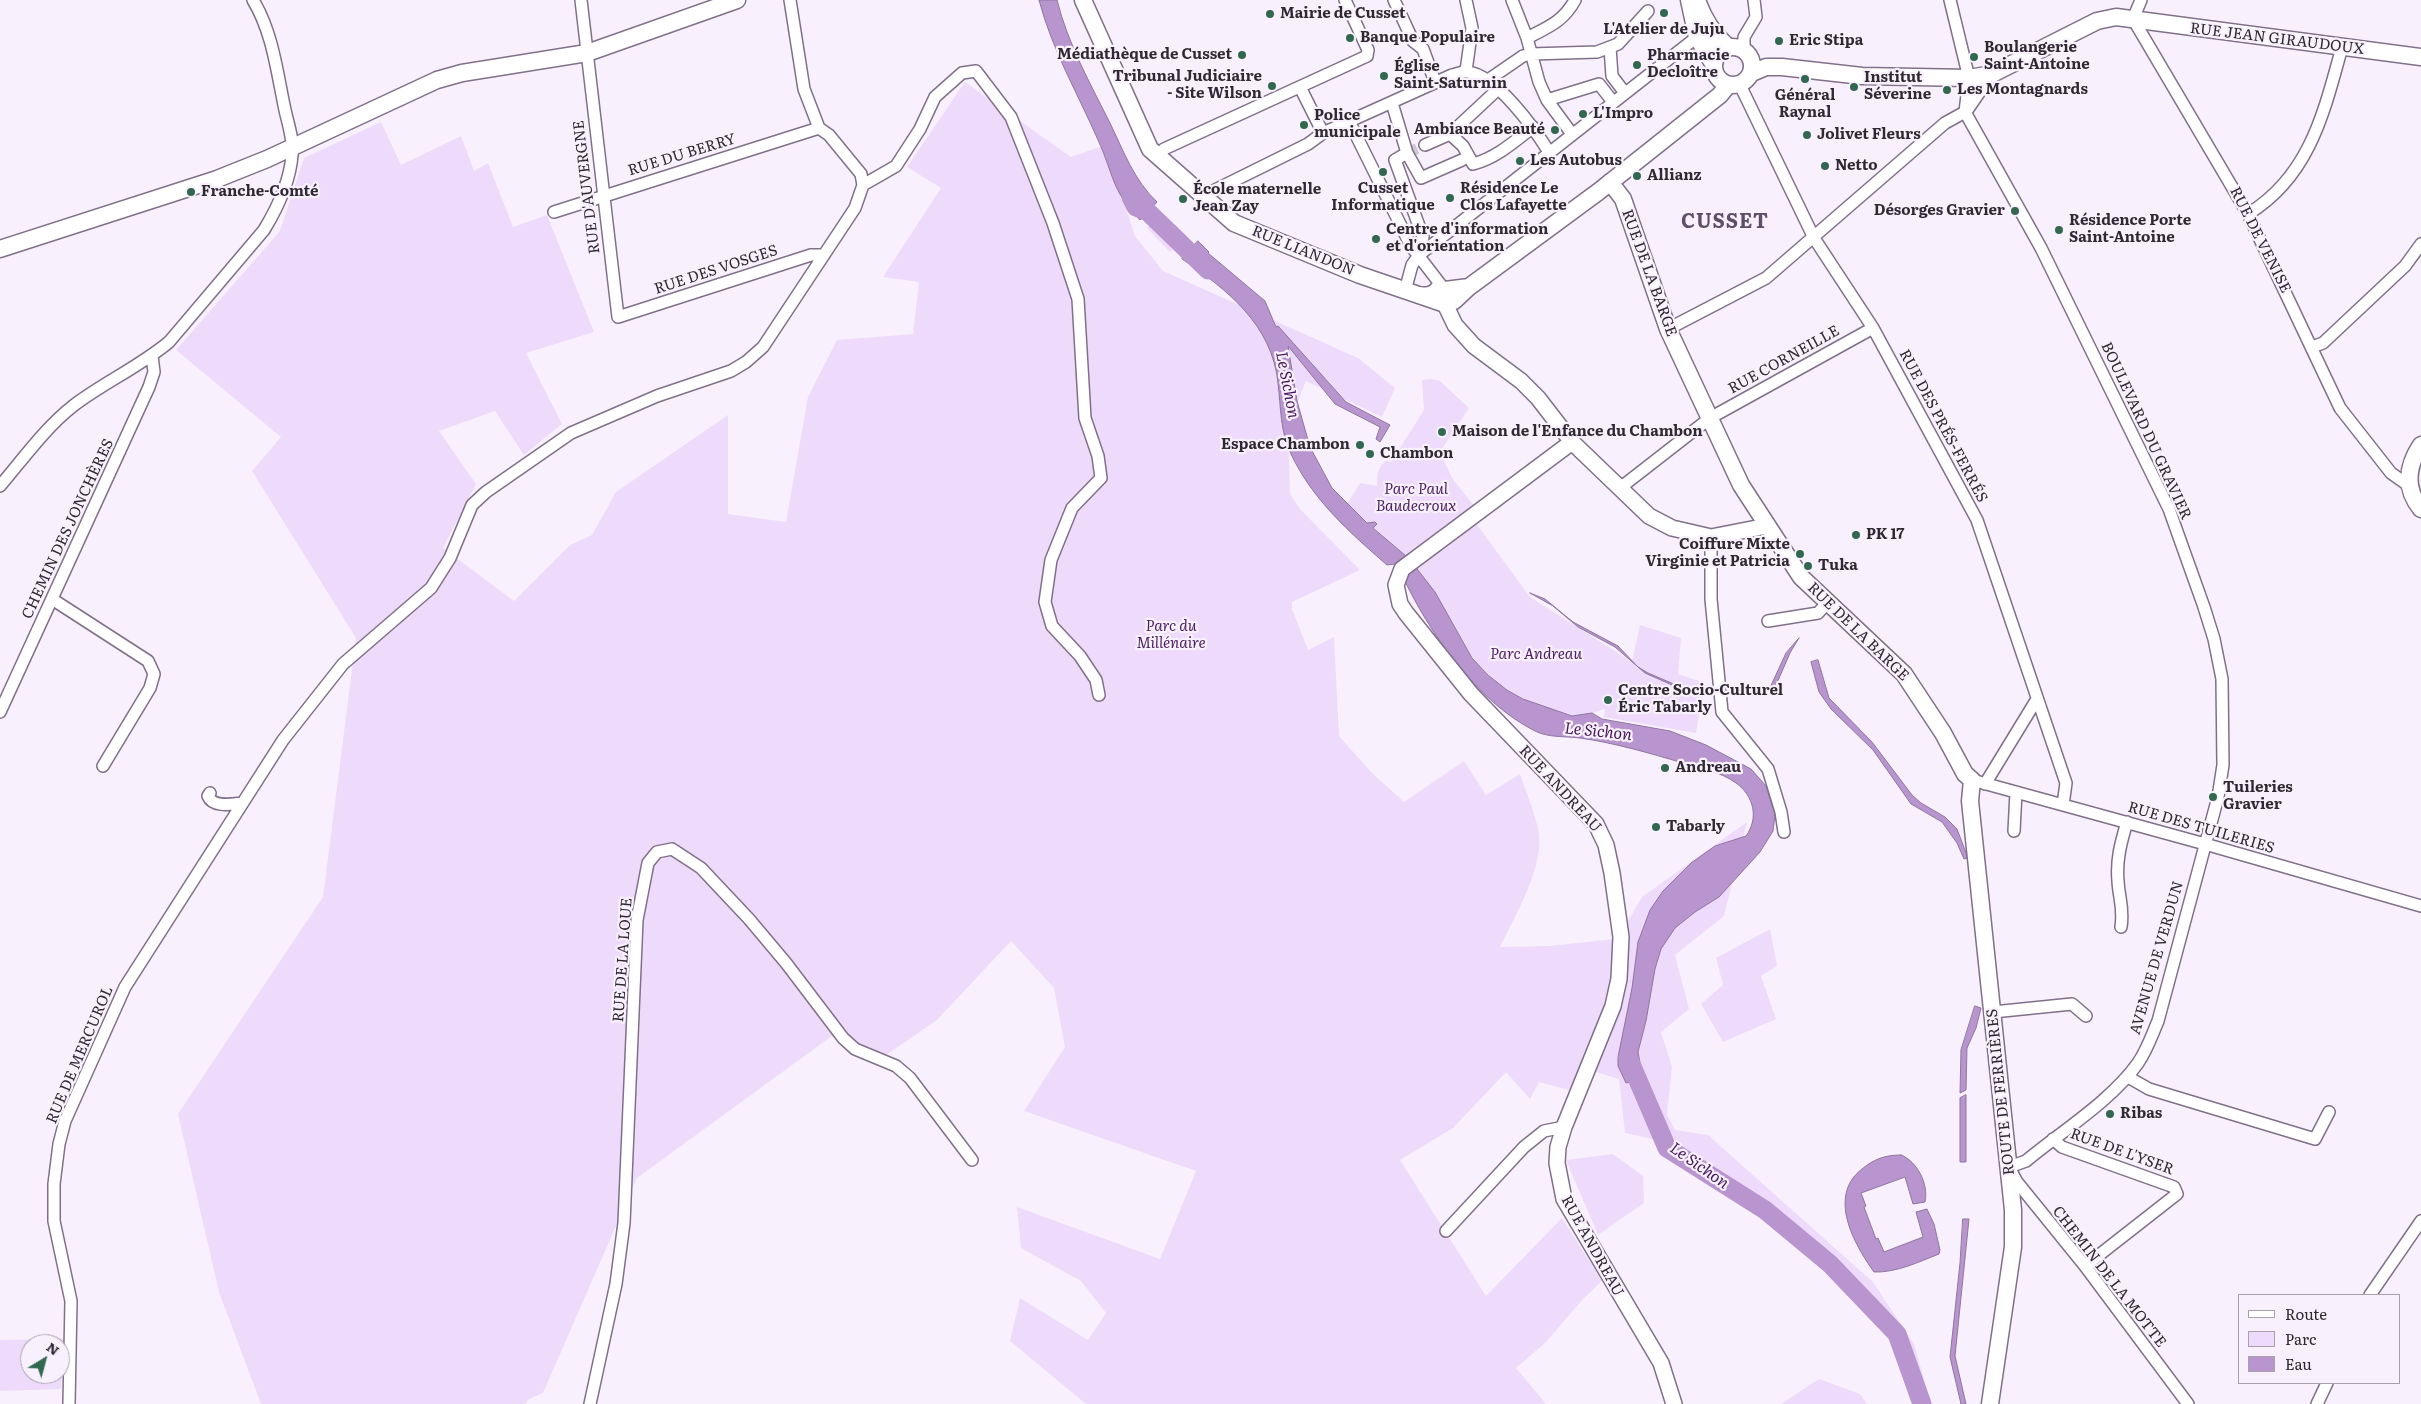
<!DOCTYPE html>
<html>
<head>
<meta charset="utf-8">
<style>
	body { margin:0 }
	#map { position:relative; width:2421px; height:1404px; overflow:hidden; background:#f8f1fd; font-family:Literata,serif }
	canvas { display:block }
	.legend { position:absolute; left:2238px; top:1294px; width:162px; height:90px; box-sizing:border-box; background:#f8f1fd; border:1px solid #a8a1ac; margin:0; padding:6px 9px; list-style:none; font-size:15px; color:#2f2933 }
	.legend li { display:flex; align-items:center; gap:10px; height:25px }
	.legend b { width:25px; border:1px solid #a8a1ac }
	.north { position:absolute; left:20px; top:1334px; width:50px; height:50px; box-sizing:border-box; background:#f8f1fd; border:1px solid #a8a1ac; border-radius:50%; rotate:37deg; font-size:14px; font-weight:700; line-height:20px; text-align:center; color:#2f2933 }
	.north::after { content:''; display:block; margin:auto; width:18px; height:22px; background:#31684f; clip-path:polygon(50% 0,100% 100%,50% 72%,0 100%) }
</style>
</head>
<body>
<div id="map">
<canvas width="2421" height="1404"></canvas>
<ul class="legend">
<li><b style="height:6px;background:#fff"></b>Route</li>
<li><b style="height:14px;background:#eedbfb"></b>Parc</li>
<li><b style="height:14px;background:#b895ce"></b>Eau</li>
</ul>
<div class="north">N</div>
</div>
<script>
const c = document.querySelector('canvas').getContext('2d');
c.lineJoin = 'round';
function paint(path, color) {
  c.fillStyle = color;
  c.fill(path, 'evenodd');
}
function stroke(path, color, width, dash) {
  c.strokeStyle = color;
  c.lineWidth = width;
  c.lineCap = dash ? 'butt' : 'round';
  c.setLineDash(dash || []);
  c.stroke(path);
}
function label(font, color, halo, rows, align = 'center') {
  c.font = font + ' Literata,serif';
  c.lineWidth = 4.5;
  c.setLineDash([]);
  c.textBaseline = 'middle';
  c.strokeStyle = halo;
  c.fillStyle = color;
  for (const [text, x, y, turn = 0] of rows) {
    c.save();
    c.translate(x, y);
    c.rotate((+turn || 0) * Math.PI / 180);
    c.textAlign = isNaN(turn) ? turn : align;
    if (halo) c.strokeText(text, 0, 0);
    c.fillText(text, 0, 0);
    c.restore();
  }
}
paint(new Path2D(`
	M965,82L1071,157L1105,145L1135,236L1163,271L1358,358L1395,388L1382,417L1306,381L1288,424L1290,494L1300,509L1360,570L1292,602V609L1308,650L1334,637L1339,736L1371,772L1404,802L1464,761L1486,795L1520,774C1526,792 1534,810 1538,829C1546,864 1515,916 1500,947L1549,946L1615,939L1610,989L1572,1091L1539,1082L1530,1099L1506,1072L1453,1128L1400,1160L1486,1296L1562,1218L1602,1281L1583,1299L1546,1342L1516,1368L1546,1404H1086L1010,1341L1020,1298L1088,1340L1106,1313L1081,1281L1021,1248L1017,1207L1160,1259L1196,1171L1024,1111L1065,1047L1054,988L1011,941L937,1020L876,1062L850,1053L832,1036L637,1178L543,1393L529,1399L525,1404H261L219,1292L178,1114L323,897L356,638L252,471L281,437L176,350L280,231L304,158L381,122L401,165L461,136L474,171L488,163L513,227L547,215L594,332L526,353L562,424L524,455L495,411L439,431L476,484L443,548L514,601L570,545L592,535L616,492L728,415V514L786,522L808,397L837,340L913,334L919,282L883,277L941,188L907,167Z
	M1163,214L1186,235L1170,252L1147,228Z
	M1431,379L1440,381L1469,408L1440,452L1452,478L1475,507L1406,556L1347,504L1360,483L1377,486C1377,475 1377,467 1387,460L1391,462L1424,410L1422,380Z
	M1475,522L1530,597L1632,662L1640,625L1681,638L1678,674L1705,683L1696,733L1604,717L1605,709C1597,710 1591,715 1583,716C1571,717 1560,712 1549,709C1475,685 1452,627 1414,565Z
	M1747,822L1724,916L1675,955L1689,1009L1661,1032L1672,1067L1667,1114L1675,1130L1708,1135L1873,1282L1914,1344L1931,1404H1913L1890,1340L1810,1256L1657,1140L1625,1133L1619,1079L1596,1072L1625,981L1624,928L1642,897Z
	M1770,929L1777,966L1761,976L1776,1019L1723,1042L1701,1004L1723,985L1716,958Z
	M1613,1154L1643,1176L1644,1203L1598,1235L1566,1160Z
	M64,1339L61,1389L0,1391V1340ZM30,1344H60V1374H30Z
	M1819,1379L1860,1394L1867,1404H1781Z`), '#eedbfb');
const water = new Path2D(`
	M1039,0H1057C1068,44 1090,83 1110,123C1124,152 1134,180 1157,202L1140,220C1111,190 1114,175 1098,140C1078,94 1052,50 1039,0Z
	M1198,241L1209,252L1208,253L1265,301L1276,327L1278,326L1346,402L1390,425L1380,442L1376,439L1380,427L1335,404L1288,346L1297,401L1310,447L1332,488L1367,523L1375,522L1377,524L1373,528L1406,556L1395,564L1387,565C1349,532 1312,499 1291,454C1280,431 1281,408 1278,383C1272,325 1228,290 1182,259Z
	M1414,565L1435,592L1472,658L1488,675L1507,690L1523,699L1572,716L1592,713L1602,719L1670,731L1706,745L1751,769L1766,786L1775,815L1773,831L1760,852L1719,897L1695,912L1675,928L1661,949L1655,969L1646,1021L1638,1052L1643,1079L1626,1083L1618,1066V1057L1632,988L1638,942L1650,910L1663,891L1691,863L1715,846L1746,836C1759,818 1754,796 1736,783C1721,772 1701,768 1683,763C1649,753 1615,743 1580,738C1565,736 1549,738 1535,731C1477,702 1429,633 1402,575Z
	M1530,593L1545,599L1573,622L1618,646L1638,667L1648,673L1697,694L1716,690V692L1697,696L1645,673L1615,647L1578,627L1553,606Z
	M1799,638L1790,653L1773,692L1767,696L1748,690L1724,693L1723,689L1748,686L1768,692L1786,653Z
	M1818,660L1829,698L1872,742L1912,795L1921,803L1945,817L1957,829L1968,858L1964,859L1957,843L1942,822L1911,804L1873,750L1831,709L1819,692L1811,662Z
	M1975,1006L1981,1008L1976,1028L1967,1048L1966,1090L1960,1093L1961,1050Z
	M1966,1095V1162H1960V1098Z
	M1901,1155C1917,1161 1929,1184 1925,1202L1913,1204L1905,1177L1861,1193L1866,1206L1864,1207L1876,1239L1878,1238L1884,1252L1923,1237L1916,1212L1927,1209L1934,1224L1940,1250L1939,1254C1919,1262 1895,1273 1874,1272C1854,1244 1827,1196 1862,1169C1874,1159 1885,1155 1901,1155Z
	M1963,1219H1969L1955,1356L1966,1404H1961L1950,1357L1960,1263Z`);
paint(water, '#b895ce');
stroke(water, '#8f75a0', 1);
stroke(new Path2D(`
	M1131,197L1136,207L1148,212L1208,270
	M1628,1057L1667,1148L1765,1210L1830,1264L1897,1334L1922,1404`), '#b895ce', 19);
stroke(new Path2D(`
	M1407,153L1425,145`), '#d0c9d5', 11, [11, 5.5]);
const minor = new Path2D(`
	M581,0L618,317L811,255H824
	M1394,0L1413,41L1423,49L1435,82
	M1512,0L1527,38L1539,82L1547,100L1572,134
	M1950,0L1969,78L1965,112L2041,248L2169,509L2204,607L2214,639L2222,679L2223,765L2218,797L2158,1021C2152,1035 2147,1050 2138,1063C2111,1101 2062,1131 2026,1161L2009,1167L2017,1182L2085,1266L2188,1404
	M2141,0L2133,19L2248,214L2340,408L2391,473L2408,485
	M1527,38C1548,27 1563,22 1575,0
	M1610,47L1612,76L1625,93
	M1744,50V37L1756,17L1754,0
	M1466,71L1472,28L1466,0
	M1488,80L1523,56L1531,54L1597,52L1618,44L1648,11
	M1740,85L1814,238L1873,328L1977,520L2066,783L2063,805
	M1300,87L1323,133
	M1547,100L1599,84L1613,102
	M1392,103L1407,153L1395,160L1423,237L1419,255L1412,265L1405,291C1420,292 1432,298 1439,283
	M1968,109L1992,74
	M1349,121L1411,246L1444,289
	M1450,134L1463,146L1473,164C1496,158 1514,142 1533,127
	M1425,145L1450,134L1497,90
	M1407,153L1421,178L1462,160
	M1159,156L1164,149L1367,56L1368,50L1345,0
	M863,185L896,166L920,129L935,97L962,73L976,71L1011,117L1053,223L1078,299L1085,418L1098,456L1101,478L1072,508L1051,560L1045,602L1052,626L1080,656L1096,680L1099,695
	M1203,196L1308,144L1323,133L1452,75C1457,74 1463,71 1468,72C1497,76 1534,128 1549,152
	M554,212L819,128
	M2248,214C2310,176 2324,112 2342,47
	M1419,255L1697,37L1725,47
	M1668,329L1766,278L1945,123L1965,112
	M2312,347L2323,343L2405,266L2421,244
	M0,486C23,459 45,428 73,406C103,383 139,367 169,342L264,230C278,207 290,182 292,155C294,140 288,124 285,110C277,73 273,33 253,0
	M1620,488L1710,418L1873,328
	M1711,537V599L1722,712L1768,769L1781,812L1784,832
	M52,599L148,661L154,674L150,688L103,766
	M1768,621L1818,613L1829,601
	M0,712L149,387L154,372L152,356
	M1972,780L2205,844L2421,906
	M1985,784L2037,699
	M210,793L208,796C213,808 232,804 242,803
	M2014,831L2016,792
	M2121,927C2124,908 2119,899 2118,881C2116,860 2121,842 2127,822
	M1993,1012L2072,1004L2086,1016
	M2128,1077L2149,1089L2315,1139L2329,1112
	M2053,1139L2062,1147L2174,1187L2177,1194L2085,1266
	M1446,1231L1524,1147L1544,1131L1564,1127
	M2370,1295L2421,1221
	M69,1404L71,1301L54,1221V1184L59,1144L65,1121L125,987L283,740L343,664L431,588L450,558L472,505L486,492L571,433L657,396L731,371L746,362L763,347L855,208L863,185L861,174L829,135L819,128L804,89L790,0
	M590,1404L616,1284L624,1223L637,920L648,863L657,852L672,849L701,868L749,919L786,963L843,1038L855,1049L896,1066L910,1078L972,1160
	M2317,1404L2327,1383`);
const tertiary = new Path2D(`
	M1445,304L1455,325L1474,346L1521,381L1538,398L1572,442L1649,516L1672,528L1711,537L1767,526
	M1572,442L1402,569L1396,585L1400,604L1406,613L1471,694L1596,824L1606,845L1612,873L1621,937L1619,979L1613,1006L1564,1127L1558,1147L1557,1163L1564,1199L1661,1363L1674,1404`);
const secondary = new Path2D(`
	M1083,0L1150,149L1234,223L1360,275L1445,304L1454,301L1469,287L1598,192L1720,95L1728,85
	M1689,0L1697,37L1714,65
	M1697,0C1704,20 1713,33 1728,47
	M1714 66a19 19 0 1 1 38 0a19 19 0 1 1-38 0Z
	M1752,73L1766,67H1782L1862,76L1969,78L1992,74L2097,21L2116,17L2421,57
	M1610,182L1623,199L1668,329L1741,485L1801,577L1904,674L1943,733L1965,774L1972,780L1970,801L2013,1210V1247L1990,1404
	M0,249L217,179L267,159L437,80L462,73L587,53L737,0
	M1445,304V290L1469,287
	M2421,445C2407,466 2404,488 2421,509`);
stroke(minor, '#80708a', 14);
stroke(tertiary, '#80708a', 18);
stroke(secondary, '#80708a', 19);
stroke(minor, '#fff', 11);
stroke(tertiary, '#fff', 15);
stroke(secondary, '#fff', 16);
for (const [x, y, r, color] of [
	[1664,13,5,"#31684f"],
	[1270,14,5,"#31684f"],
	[1350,38,5,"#31684f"],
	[1779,41,5,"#31684f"],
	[1242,55,5,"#31684f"],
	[1974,57,5,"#31684f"],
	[1637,65,5,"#31684f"],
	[1384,76,5,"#31684f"],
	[1805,79,5,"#31684f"],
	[1272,86,5,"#31684f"],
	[1854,87,5,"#31684f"],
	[1947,90,5,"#31684f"],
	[1583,114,5,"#31684f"],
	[1304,125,5,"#31684f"],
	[1555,130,5,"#31684f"],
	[1807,135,5,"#31684f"],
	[1520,161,5,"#31684f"],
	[1825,166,5,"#31684f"],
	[1383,172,5,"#31684f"],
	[1637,176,5,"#31684f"],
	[191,192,5,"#31684f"],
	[1450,198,5,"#31684f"],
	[1183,199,5,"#31684f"],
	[2015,211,5,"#31684f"],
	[2059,230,5,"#31684f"],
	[1376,239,5,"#31684f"],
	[1442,432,5,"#31684f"],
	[1360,445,5,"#31684f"],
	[1370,454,5,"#31684f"],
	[1856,535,5,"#31684f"],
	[1800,554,5,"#31684f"],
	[1808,566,5,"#31684f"],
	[1608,700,5,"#31684f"],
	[1665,768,5,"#31684f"],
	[2213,797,5,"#31684f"],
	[1656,827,5,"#31684f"],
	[2110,1114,5,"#31684f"]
]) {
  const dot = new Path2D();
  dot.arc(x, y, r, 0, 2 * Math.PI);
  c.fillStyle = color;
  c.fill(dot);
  stroke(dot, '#f8f1fd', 2);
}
label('bold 15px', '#2f2933', '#f8f1fd', [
	["Mairie de Cusset",1280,14],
	["L'Atelier de Juju",1664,30,"center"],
	["Banque Populaire",1360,38],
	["Eric Stipa",1789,41],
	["Boulangerie",1984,48],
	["Saint-Antoine",1984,65],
	["Médiathèque de Cusset",1232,55,"right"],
	["Pharmacie",1647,56],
	["Decloître",1647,73],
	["Église",1394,67],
	["Saint-Saturnin",1394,84],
	["Tribunal Judiciaire",1262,77,"right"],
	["- Site Wilson",1262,94,"right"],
	["Institut",1864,78],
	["Séverine",1864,95],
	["Les Montagnards",1957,90],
	["Général",1805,96,"center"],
	["Raynal",1805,113,"center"],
	["L'Impro",1593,114],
	["Police",1314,116],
	["municipale",1314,133],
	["Ambiance Beauté",1545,130,"right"],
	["Jolivet Fleurs",1817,135],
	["Les Autobus",1530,161],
	["Netto",1835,166],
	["Allianz",1647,176],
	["Cusset",1383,189,"center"],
	["Informatique",1383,206,"center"],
	["Résidence Le",1460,189],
	["Clos Lafayette",1460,206],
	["École maternelle",1193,190],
	["Jean Zay",1193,207],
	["Franche-Comté",201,192],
	["Désorges Gravier",2005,211,"right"],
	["Résidence Porte",2069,221],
	["Saint-Antoine",2069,238],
	["Centre d'information",1386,230],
	["et d'orientation",1386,247],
	["Maison de l'Enfance du Chambon",1452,432],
	["Espace Chambon",1350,445,"right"],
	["Chambon",1380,454],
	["PK 17",1866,535],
	["Coiffure Mixte",1790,545,"right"],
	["Virginie et Patricia",1790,562,"right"],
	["Tuka",1818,566],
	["Centre Socio-Culturel",1618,691],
	["Éric Tabarly",1618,708],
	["Andreau",1675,768],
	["Tuileries",2223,788],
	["Gravier",2223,805],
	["Tabarly",1666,827],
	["Ribas",2120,1114]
], 'left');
label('15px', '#2f2933', '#f8f1fd', [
	["RUE JEAN GIRAUDOUX",2277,39,7],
	["RUE DU BERRY",682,155,-17],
	["RUE D'AUVERGNE",587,187,-97],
	["RUE DE VENISE",2260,240,63],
	["RUE LIANDON",1303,251,22],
	["RUE DES VOSGES",716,270,-18],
	["RUE DE LA BARGE",1649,273,70],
	["RUE CORNEILLE",1784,360,-29],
	["RUE DES PRÉS-FERRÉS",1943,426,62],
	["BOULEVARD DU GRAVIER",2146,431,65],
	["CHEMIN DES JONCHÈRES",68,529,-65],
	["RUE DE LA BARGE",1858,632,44],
	["RUE ANDREAU",1560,789,47],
	["RUE DES TUILERIES",2201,828,16],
	["AVENUE DE VERDUN",2157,958,-74],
	["RUE DE LA LOUE",623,960,-86],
	["RUE DE MERCUROL",80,1055,-67],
	["ROUTE DE FERRIÈRES",2001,1092,-96],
	["RUE DE L'YSER",2122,1152,20],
	["RUE ANDREAU",1592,1246,61],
	["CHEMIN DE LA MOTTE",2109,1277,52]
]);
label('italic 15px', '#4b1f62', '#f8f1fd', [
	["Parc Paul",1416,490],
	["Baudecroux",1416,507],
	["Parc du",1171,627],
	["Millénaire",1171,644],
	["Parc Andreau",1536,655]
]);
label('italic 16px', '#44175b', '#f8f1fd', [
	["Le Sichon",1287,385,79],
	["Le Sichon",1598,732,6],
	["Le Sichon",1699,1166,35]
]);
c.letterSpacing = '1px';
label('bold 20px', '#5d4f67', '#f8f1fd', [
	["CUSSET",1725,222]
]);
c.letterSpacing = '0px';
</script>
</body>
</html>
